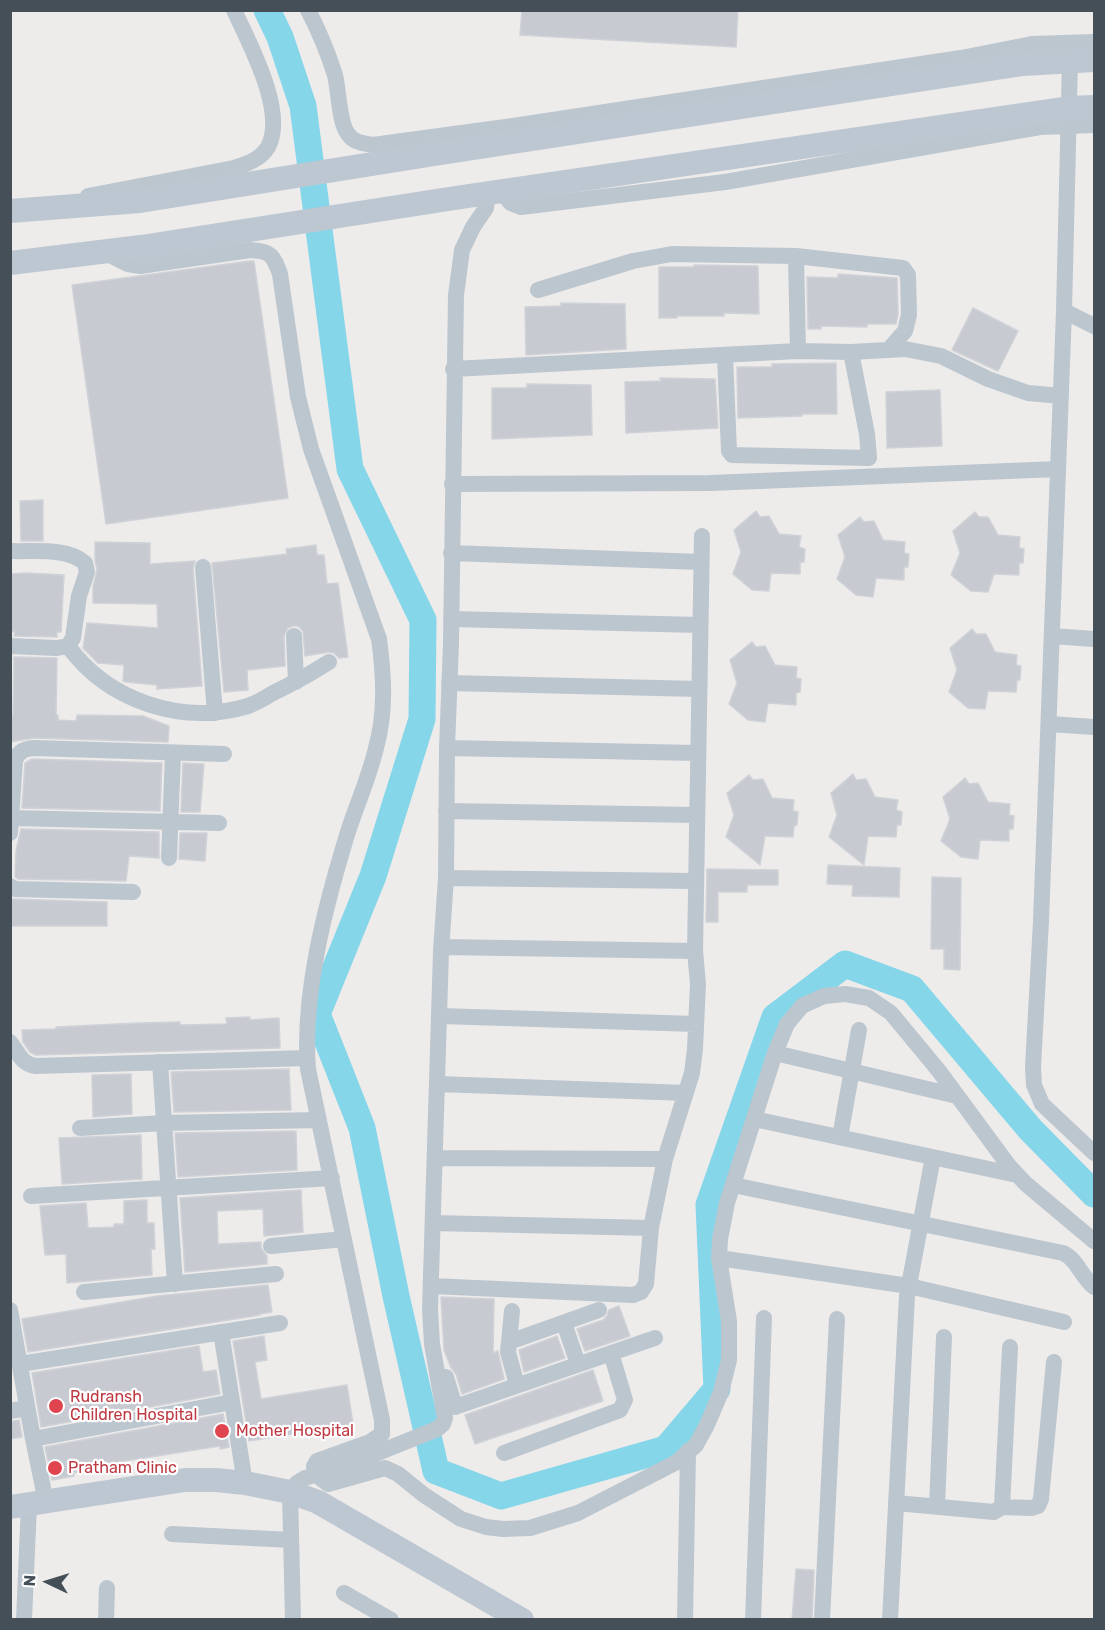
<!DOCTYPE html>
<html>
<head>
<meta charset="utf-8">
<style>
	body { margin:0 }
	#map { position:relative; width:1105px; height:1630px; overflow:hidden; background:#eeebeb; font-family:Rubik,sans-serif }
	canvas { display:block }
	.frame { position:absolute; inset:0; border:12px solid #444f58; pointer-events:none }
	.north { position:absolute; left:18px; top:1552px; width:60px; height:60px; -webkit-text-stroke:4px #fff; paint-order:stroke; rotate:274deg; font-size:16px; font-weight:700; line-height:24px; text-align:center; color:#444f58 }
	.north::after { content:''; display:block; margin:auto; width:21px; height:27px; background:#444f58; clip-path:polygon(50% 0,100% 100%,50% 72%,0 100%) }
</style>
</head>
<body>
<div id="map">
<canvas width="1105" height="1630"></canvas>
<div class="frame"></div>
<div class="north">N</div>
</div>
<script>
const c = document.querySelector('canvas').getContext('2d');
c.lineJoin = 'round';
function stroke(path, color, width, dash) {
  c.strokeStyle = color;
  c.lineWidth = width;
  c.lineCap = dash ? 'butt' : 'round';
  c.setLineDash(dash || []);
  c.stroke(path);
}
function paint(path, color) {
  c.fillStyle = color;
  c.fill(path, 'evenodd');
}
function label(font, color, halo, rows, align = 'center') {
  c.font = font + ' Rubik,sans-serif';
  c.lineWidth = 4.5;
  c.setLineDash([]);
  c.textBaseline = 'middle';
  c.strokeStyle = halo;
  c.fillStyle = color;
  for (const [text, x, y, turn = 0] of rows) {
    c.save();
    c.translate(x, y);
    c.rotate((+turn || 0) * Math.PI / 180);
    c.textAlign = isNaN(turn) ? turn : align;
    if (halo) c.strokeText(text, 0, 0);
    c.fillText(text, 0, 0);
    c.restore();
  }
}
stroke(new Path2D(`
	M267,10L280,37L303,106L350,469L423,620L422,719L373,876L317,1014L362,1128L396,1296L436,1471L501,1496L666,1449L717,1389L709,1205L775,1017L845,964L912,989L1030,1129L1094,1194`), '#86d6ea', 27);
const building = new Path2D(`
	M522,10H738L736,47L520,35Z
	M250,261H254L288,498L106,524L72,285Z
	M694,265L758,266L759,314L724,313V316H677V318H659V267H694Z
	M838,274L897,278L898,314L896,324H867V327L821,326V329H808L807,277L838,278Z
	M561,303L625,304L626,349L526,355L525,307L561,306Z
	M973,308L1018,331L998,371L952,350Z
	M836,363L837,414H802V416L738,418L737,367H772V364Z
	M660,378L715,379L718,428L626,433L625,382L661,381Z
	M527,384L591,385L592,435L492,439V388H527Z
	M940,390L942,446L887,448L886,392Z
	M43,500V541H21L20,501Z
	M756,511L760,517L769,516L779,534L801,536L799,547L805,549L804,562H800V574L771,573L769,591L752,590L733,574L741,552L734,530Z
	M975,512L979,517H988L998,535L1020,537L1019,548L1024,549L1023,563H1019V575L994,574L988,592L971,591L951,575L960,553L953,531Z
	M860,517L864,522L874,521L883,540L905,542L904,553L909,554L908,567H904V580L876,578L873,597L856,595L837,579L845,557L838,535Z
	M95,542L150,543V564L195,561L193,568L202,686L157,689V685L126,682L123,681L124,665L98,663L83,648L87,623L158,628L157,604L93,603V587L97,570L95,560Z
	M316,545L317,555H324L327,584L338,583L348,657L339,658L334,653L329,652L305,656L303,631L298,626H293L288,628L284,636L285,666L247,670L248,690L224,692L212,563L287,554L286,549Z
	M27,573L64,575L61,632H57V637L14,636L15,632L10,631V574Z
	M972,629L976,634H986L995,652L1017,655L1016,665L1021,666L1020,680H1017L1016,692L988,691L985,709L968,708L949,692L957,670L950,648Z
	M752,642L756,647L765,646L775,665L797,667L796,678L801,679L800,692L796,693V705L768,703L765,722L748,720L729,704L737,683L730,660Z
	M14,657L57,658L56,715H58V720L76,721L77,715L143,716L169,726L168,742L34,738L10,742V716H13Z
	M32,759L162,763L160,811L22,808L25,763Z
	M183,763L204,764L200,812H181Z
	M853,774L856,780L866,779L875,797L898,800L896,810L902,812L901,825H897L896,837L868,836L864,865L829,837L837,815L831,793Z
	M749,775L753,780L763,779L772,798L794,800L793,811L798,812L797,825L794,826L793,837L765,836L760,865L726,837L734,815L727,793Z
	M965,778L969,784L978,783L988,802L1010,804L1009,815L1014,816L1013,829H1009V841L980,840L978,859L961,857L941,841L950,819L943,797Z
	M21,829L159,832V858L129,856L126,881L18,879L15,877L16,851Z
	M180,833H207L205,861L179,859Z
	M828,865L900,868L899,897L852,896L853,885L827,884Z
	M707,869L778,870V885H747V892H718V922H706Z
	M932,877L961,878L960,970L944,969V949H931Z
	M10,899L107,902V926H10Z
	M250,1017V1020L279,1018L280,1048L36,1055L30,1052L23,1042L22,1030L56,1029V1027L138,1023L180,1022V1025L227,1024L226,1018Z
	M289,1069L291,1110L174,1112L171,1072Z
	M131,1074L132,1114L93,1117L92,1075Z
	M296,1131L297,1170L178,1177L175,1133Z
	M141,1135L142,1179L62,1184L59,1138Z
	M301,1190L303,1232L264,1236L263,1209L217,1211L218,1244L261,1242V1248L267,1256V1264L185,1272L180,1198Z
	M147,1200V1223H154L155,1249H151L152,1275L67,1283L66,1254L45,1255L40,1206L86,1203L88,1228L114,1227V1224H124V1201Z
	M268,1285L272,1312L260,1314V1315L28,1352L22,1319L157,1296Z
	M441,1297L494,1299L493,1353L498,1351L504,1379L462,1394L456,1374L451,1368L444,1350Z
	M619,1306L630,1336L585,1351L577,1329L603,1320L607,1316L609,1310Z
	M264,1336L267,1360L255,1362L261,1399L347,1385L353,1424L249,1441L233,1341Z
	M557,1336L565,1358L524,1372L519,1350Z
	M199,1346L203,1372L216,1370L220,1394L41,1427L32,1373Z
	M593,1370L603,1401L475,1444L465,1415Z
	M223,1414L229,1447L220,1449V1446L93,1466L84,1469V1471L73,1473L74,1476L52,1480L45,1447Z
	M19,1420L22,1437L10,1439V1422Z
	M796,1569L814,1570L812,1620H792Z`);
paint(building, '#c8cad1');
stroke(building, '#cfd2d7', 1.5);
stroke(new Path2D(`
	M308,10C319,31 328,53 335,75C339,91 339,123 348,134C354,143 364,143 373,145L513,126L961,58L1032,44L1094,42
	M1072,43L1070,61L1064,311L1041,921L1033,1067L1034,1085L1042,1104L1094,1153
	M500,191L511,203L521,207L725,182L1040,127L1094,125
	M88,196L234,168C247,164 261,159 268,147C287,112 249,43 234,10
	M104,252L128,264L140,266L250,250C271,251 273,255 280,274L298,397L311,449L379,639C384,676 386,712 376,748C369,778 356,806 347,835C325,907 302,995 308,1069L382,1420V1434L370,1442L317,1461L314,1466L315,1474L328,1484L385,1468L398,1474L424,1495L461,1519L486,1527L503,1529L530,1528L578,1513L677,1462L696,1445L707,1425L721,1392L729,1360V1321L719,1258L720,1239L727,1203L775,1053L787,1024L802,1006L824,996L845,994L869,998L891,1013L939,1071L1009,1166L1026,1184L1094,1241
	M796,256L798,351
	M538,290L633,261L672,254L796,256L903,268L908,275L909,315L905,331L890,348
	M1064,311L1094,326
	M725,356L729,451L732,455L869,458L867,434L851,352
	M453,369L798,351L851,352L905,349L941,356L988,379L1028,393L1061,396
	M452,484L710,483L1058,469
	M10,551C34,552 66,547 85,563L87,572L79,596L73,638L68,646L57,648L10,646
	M451,553L701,562
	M203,567L215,713
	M451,619L700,625
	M294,636L296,682
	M1052,636L1094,639
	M68,646C108,701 182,726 248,706C256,703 265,698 273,693C292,684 310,674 329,662
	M449,683L699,689
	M1049,724L1094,727
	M447,748L698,753
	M446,811L697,815
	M12,818L219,823
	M10,833L15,760C19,751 24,749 34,748L224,754
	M169,858L173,753
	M446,878L696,881
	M10,886L15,889L133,892
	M442,947L695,951
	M440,1016L696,1024
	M10,1042C19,1053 20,1063 35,1066L307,1058
	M775,1053L957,1096
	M160,1062L175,1284
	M438,1084L686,1093
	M754,1119L1017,1175
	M80,1128L164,1123L319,1120
	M840,1137L859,1030
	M435,1158L665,1159
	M733,1185L1063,1253C1078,1260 1081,1277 1094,1287
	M31,1196L332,1178
	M433,1223L651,1228
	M271,1246L344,1239
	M719,1258L909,1286L1064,1322
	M431,1286L633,1295L641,1292L646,1284L651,1228L665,1159L692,1073L695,1049L698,984L695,951L702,536
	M84,1292L276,1274
	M10,1310L33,1439L46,1502
	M512,1311L508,1352L517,1385
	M564,1323L578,1364
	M221,1332L245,1483
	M509,1342L599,1310
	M20,1364L280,1323
	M446,1377L455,1407L655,1338
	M10,1411L27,1408
	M33,1439L232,1402
	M504,1453L620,1410L625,1400L611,1353
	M896,1503L994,1512L1002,1507L1010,1347
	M937,1506L944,1337
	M1002,1507L1032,1508L1038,1506L1041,1499L1054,1362
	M172,1534L291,1540
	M344,1593L391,1620
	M24,1620L29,1505
	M106,1620L107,1588
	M293,1620L290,1492L297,1483L305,1478L360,1460L437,1429L443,1424L445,1418L432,1344L430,1309L441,951L446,878L447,748L451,643L456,295L462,250L473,227L486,208L488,193
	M685,1620L688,1451
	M753,1620L764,1318
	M822,1620L837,1319
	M890,1620L907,1296L933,1157`), '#bcc6ce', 16);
stroke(new Path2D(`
	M10,211L140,201L441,153L1023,64L1094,60
	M10,263L141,247L455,198L1069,108L1094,107
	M10,1507L185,1480H216L245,1483L290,1492L318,1502L522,1620`), '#bcc7d2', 24);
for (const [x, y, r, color] of [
	[56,1406,8,"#e0444e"],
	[222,1431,8,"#e0444e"],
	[55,1468,8,"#e0444e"]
]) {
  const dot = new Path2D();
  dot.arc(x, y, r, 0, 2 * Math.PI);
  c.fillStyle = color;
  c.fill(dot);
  stroke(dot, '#fff', 2);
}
label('16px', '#be3a42', '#fff', [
	["Rudransh",70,1397],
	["Children Hospital",70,1415],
	["Mother Hospital",236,1431],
	["Pratham Clinic",68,1468]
], 'left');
</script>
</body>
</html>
